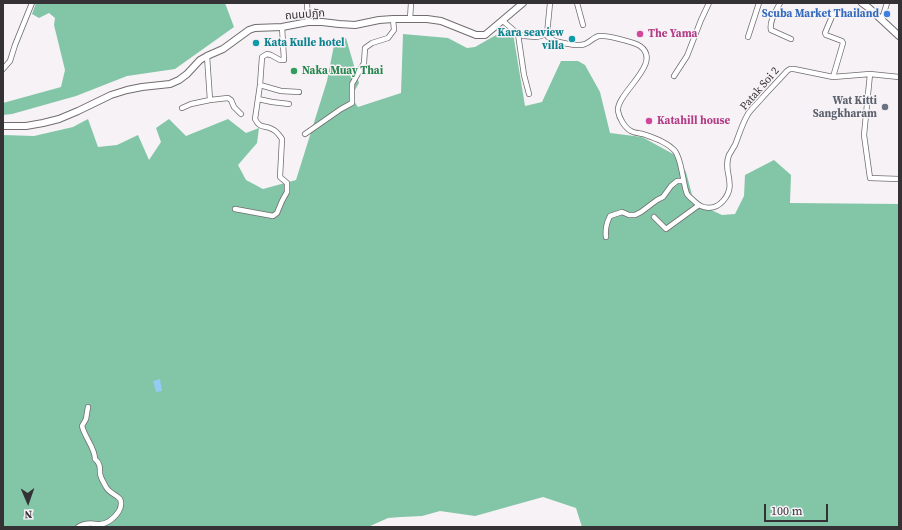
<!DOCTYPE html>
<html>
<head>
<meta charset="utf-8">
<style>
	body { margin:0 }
	#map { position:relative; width:902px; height:530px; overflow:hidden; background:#f6f2f6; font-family:"Source Serif 4",serif }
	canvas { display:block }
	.frame { position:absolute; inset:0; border:4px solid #343234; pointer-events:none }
	.north { position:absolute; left:8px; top:482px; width:40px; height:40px; -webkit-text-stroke:3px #f6f2f6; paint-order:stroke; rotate:178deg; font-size:11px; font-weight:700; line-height:16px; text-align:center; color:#343234 }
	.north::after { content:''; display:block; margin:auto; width:14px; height:18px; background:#343234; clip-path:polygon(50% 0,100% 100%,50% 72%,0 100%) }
	.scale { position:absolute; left:764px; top:504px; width:64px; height:18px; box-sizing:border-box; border:2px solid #343234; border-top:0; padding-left:5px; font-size:12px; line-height:14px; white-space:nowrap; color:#343234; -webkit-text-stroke:3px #f6f2f6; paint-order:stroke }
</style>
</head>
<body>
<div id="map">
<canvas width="902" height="530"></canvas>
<div class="frame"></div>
<div class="north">N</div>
<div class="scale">100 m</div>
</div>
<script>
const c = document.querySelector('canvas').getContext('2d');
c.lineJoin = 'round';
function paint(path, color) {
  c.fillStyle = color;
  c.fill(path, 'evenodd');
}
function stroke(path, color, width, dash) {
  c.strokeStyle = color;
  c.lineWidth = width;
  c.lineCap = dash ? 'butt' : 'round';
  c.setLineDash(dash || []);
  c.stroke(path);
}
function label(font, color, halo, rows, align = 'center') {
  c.font = font + ' "Source Serif 4","Noto Sans Thai",serif';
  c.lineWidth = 3;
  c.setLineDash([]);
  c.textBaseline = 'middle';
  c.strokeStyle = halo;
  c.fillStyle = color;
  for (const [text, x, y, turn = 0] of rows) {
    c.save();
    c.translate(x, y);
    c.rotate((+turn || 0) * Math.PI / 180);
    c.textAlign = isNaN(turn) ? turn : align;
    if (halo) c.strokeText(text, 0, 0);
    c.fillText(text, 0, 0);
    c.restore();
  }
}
paint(new Path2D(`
	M36,3H225L234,27L175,69L127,76L76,96L12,114L3,115V103L61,87L65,70L54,25L55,18L49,13L39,18L32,14Z
	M507,31L513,33L525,106L542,102L561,61H578L585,65L600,92L610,133L642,137L675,155L686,172L692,195L707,208L722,215L735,214L744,196L745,175L774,160L791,175L790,203L899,204V527H582L576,508L543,497L475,516L440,511L422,516L401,517L388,518L368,527H3V135L34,136L73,127L88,119L98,147L117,145L138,135L149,160L161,142L156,128L169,119L186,136L228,119L246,133L259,128L257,143L238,165L246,180L263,189L296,180L327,81L335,40L346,38L359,83L351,97L358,107L401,93L403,34L448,38L467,48L475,47L496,35Z`), '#83c5a7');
paint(new Path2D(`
	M160,379L162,391L156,392L153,381Z`), '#93ccf3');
const minor = new Path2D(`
	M307,3L308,22
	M550,3L547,34L548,37C553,42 579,47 585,44C590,42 594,37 599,36C606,35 634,42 640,46C664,63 616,93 618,111C619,118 625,128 631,131C634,133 639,133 643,134C654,138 667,142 675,151C680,158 681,168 683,177C684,182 685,189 687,194C689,197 692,199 694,201C702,209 714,211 723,201C738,184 722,172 729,155C731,152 733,148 735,145C739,135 742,124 748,114C752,108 758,103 762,98C770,89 779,80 787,71L790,69H794L833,77L870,74L864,135L870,178L899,179
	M577,3L583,25
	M780,3C776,11 769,21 771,30L791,39
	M410,19L411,3
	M882,19L887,3
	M503,21L518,34L524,36L537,37L547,34
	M518,34L524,75L529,94
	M748,37L759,3
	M207,56L210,100
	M3,69L10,61L15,45L32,3
	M870,74L899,77
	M674,76L687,56L701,20L709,3
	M833,77L843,43L842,41L826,35L825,33L833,14
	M260,85L281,91L299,92
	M258,99L272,102L289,104
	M182,108L191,104L210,100L228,98L231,100L234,107L241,114
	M305,134L341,109L352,103V84L364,63L365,48L372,43L388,38L394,30L393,19
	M235,209L273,216L277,213L282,201L287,192V183L280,177L282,139C279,135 277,131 272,129C264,125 260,129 255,119L260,85L262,57L267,54L271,55L280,60H284L282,27
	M654,217L666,229L699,205
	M606,237C605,230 607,222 610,216L622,212L629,215H635L641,212L657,200L663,197L671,186L677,181H683
	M78,527C84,523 89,523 96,524C105,526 114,519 119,511C121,507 122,503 120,499C116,494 110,494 106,487C104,483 100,477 100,473C100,467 100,463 95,459C95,448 85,438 82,426L86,419L88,407`);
const major = new Path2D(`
	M862,3L869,8L899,36
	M3,126H26L43,123L59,119L78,111L111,95L127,90L142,87L170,84L179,80L187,74L200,60L207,56L223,49L249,30L255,28L282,27L308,22H322L339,24L355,25L379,20L393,19H427L441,21L476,35H485L491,30L523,3`);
stroke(minor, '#716d70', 6);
stroke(major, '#716d70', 8);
stroke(minor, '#fff', 4.5);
stroke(major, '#fff', 6);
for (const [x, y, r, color] of [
	[887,14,4,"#3f7fe0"],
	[640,34,4,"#d1479c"],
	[572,39,4,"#0f9aa8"],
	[256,43,4,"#0f9aa8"],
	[294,71,4,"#2e9e5b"],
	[885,107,4,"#6b7280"],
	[649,121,4,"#d1479c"]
]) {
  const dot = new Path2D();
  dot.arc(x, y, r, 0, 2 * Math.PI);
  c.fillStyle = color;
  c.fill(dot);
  stroke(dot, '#f6f2f6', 1.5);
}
label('bold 11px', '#366cbe', '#f6f2f6', [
	["Scuba Market Thailand",879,14]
], 'right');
label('11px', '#343234', '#f6f2f6', [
	["ถนนปฏัก",305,15,-4],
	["Patak Soi 2",760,89,-49]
]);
label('bold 11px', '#0d838f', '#f6f2f6', [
	["Kara seaview",564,33],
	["villa",564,46],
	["Kata Kulle hotel",264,43,"left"]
], 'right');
label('bold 11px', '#b23c85', '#f6f2f6', [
	["The Yama",648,34],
	["Katahill house",657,121]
], 'left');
label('bold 11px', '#27864d', '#f6f2f6', [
	["Naka Muay Thai",302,71]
], 'left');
label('bold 11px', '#5b616d', '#f6f2f6', [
	["Wat Kitti",877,101],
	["Sangkharam",877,114]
], 'right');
</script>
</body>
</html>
